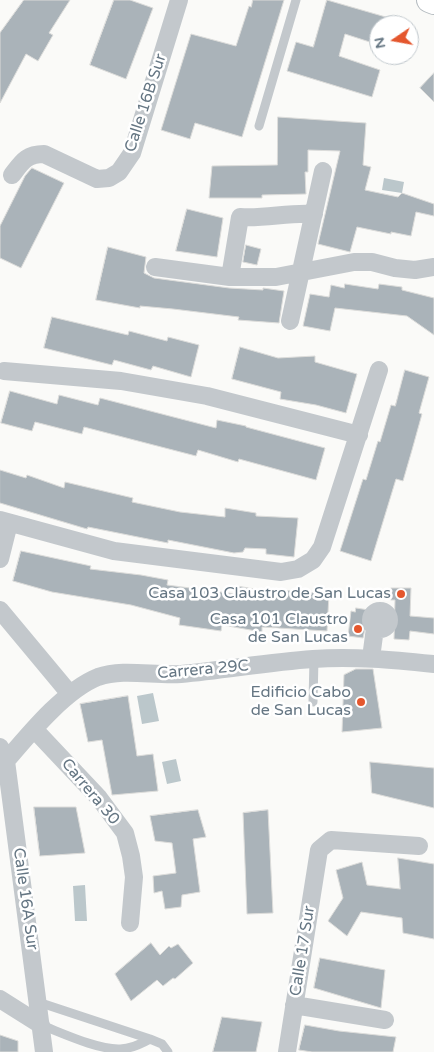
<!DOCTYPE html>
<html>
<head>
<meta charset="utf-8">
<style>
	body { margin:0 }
	#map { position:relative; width:434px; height:1052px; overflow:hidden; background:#fafaf8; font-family:"Varela Round",sans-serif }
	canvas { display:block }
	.north { position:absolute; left:369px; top:15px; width:50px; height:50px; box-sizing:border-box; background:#fff; border:1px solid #c1c8cd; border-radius:50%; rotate:258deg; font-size:14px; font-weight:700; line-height:20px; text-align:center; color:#657683 }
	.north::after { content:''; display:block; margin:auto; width:18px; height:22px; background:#e4572e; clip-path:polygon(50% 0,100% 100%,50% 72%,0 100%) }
</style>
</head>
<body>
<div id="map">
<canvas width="434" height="1052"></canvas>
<div class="north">N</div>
</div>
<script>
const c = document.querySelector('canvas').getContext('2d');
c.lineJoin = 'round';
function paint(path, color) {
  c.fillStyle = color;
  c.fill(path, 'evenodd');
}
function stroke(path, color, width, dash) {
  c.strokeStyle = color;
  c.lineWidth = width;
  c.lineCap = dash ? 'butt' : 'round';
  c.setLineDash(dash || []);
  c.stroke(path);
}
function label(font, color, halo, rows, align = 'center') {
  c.font = font + ' "Varela Round",sans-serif';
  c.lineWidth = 5;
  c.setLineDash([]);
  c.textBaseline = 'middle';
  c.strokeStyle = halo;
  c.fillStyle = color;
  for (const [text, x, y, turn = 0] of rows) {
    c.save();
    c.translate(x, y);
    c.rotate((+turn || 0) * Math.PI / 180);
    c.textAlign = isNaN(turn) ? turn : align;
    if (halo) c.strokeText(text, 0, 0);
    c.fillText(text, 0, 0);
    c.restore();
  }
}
paint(new Path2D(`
	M384,178L404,182L402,193L382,190Z
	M153,693L159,721L142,724L137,696Z
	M176,759L181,781L167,784L162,762Z
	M85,885L87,921H75L73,886Z`), '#bbc7cb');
const building = new Path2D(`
	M24,0H70L49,33L53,35L38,61L26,54L0,103V33Z
	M114,0H130L153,8L126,79L90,65Z
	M253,0H284L242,137L195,123L190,139L161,130L191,34L236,46L249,6L251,7Z
	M327,0L403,22V25H379V45L345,34L339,56L380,70L372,97L287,71L296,42L313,47Z
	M434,73V102L420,88Z
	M278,117L366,123L363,165L371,167L365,190L398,197L402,193L434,204V216L416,212L411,236L391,232V234L357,227L350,252L318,244L340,151L308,150V172H305L306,194L262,195V198H209L212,166L277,165Z
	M32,168L64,183L21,268L0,258V226L25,176Z
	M187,209L223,218L217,257L176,251Z
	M246,245L261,249L257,265L243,262Z
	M108,247L146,257L144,273L154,278L229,288L263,290V288L284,291L279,323L238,320L239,317L173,309L140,306V308L96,300Z
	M345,284L378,289L379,284L402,287V290L434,298V335L407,316L335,308L330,331L303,326L310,294L329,297L331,285L344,288Z
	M52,317L128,335L129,331L167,341L168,337L199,345L191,377L153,366L151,370L114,360L112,365L44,348Z
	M240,347L278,358L315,356V362L357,374L346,413L316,405L280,399L281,392L232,379Z
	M405,370L429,377L419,413L422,414L412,450L403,481L396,479L371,561L340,551L363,479L366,480L378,441L380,442L391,405L395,406Z
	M10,391L57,404L59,395L98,405L100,398L216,428L217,420L246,426V427L325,448L316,480L239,459L238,462L198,450L196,456L84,427L82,434L35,422L32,431L1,423Z
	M0,470L26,478L27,475L64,488L65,482L133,498L132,502L180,512L225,517V508L256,513V516L298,518L294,557L266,554V549L245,548L243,552L234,553L168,540V543L88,527L87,529L0,503Z
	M21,551L91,566L90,569L141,575L168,580L167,585L236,594L237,586L279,593L280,590L329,594L327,631L262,627V632L222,625L221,631L179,625L180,618L131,605L52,592L13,581Z
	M391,588H411L410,616L434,618V634L410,631L409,640L394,639L395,600H391Z
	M356,608L369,610L363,638L348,636L351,611L355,612Z
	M356,669H373L382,728L342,732L344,675Z
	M128,696L137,756L153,754L158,791L112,795L102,740L88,742L80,704Z
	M370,762L434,768V808L372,793Z
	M34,807H76L85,853L40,856Z
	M198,810L206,837L193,839L200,892L182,895L181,907L165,909L162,891L154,893L153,876L176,873L172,843L155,841L150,816Z
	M268,810L273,913L247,914L243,813Z
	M398,858L434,864V939L403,933L402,918L361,912L347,936L328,921L343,898L336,870L362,862L367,885L400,889Z
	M151,943L160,955L169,946L171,948L178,944L193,963L175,979L173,978L163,986L157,980L131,1001L115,974Z
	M320,958L385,970L381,1008L314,988Z
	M222,1017L262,1022L256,1052H213Z
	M305,1025L339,1031L396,1037L393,1052H312L299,1050Z
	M0,1035L18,1041V1052H0Z`);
paint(building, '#aab3b9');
stroke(building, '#dcdcda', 1);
const secondary = new Path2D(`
	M429,0L434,2`);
stroke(secondary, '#b3babf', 26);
stroke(new Path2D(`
	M259,126L296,0
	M313,702L314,659
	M38,1002L150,1039L162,1044L168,1052
	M41,1025C62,1033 98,1050 120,1049C131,1049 141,1044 150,1039`), '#c3c8cc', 9);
stroke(new Path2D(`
	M12,175C22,162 26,154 44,154L97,179L109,178L119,172L132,153L179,0
	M155,267L230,277H276L354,262H372L395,268L415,270L434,267
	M230,277L240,217C265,219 289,212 314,214
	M290,321L323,171
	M4,371L121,381L207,396L359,435
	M0,520L114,551L281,572L298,569L313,560L322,547L379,370
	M0,559L9,523
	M0,610L70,694
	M371 620a9 9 0 1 1 18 0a9 9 0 1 1-18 0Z
	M371,658L375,628
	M34,729L99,798L125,833L131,856L134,877L130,923
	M0,747L6,761L44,1052
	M6,761C29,734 65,690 98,677C123,668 154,676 181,674C225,670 269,662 313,659C353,656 394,660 434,664
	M0,999L41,1025
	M294,1005L385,1020
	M287,1052L319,850L331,840L419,846`), '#c3c8cc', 18);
stroke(secondary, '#fff', 24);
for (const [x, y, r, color] of [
	[401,594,5,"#e4572e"],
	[358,629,5,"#e4572e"],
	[361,702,5,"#e4572e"]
]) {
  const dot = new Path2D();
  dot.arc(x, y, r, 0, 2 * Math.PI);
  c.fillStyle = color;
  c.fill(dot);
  stroke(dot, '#fff', 2);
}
label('16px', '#657683', '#fff', [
	["Calle 16B Sur",146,103,-72],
	["Carrera 29C",203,670,-5],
	["Carrera 30",90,792,50],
	["Calle 16A Sur",25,899,82],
	["Calle 17 Sur",303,951,-81]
]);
label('16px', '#657683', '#fff', [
	["Casa 103 Claustro de San Lucas",391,594],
	["Casa 101 Claustro",348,620],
	["de San Lucas",348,638],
	["Edificio Cabo",351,693],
	["de San Lucas",351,711]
], 'right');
</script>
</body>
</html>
